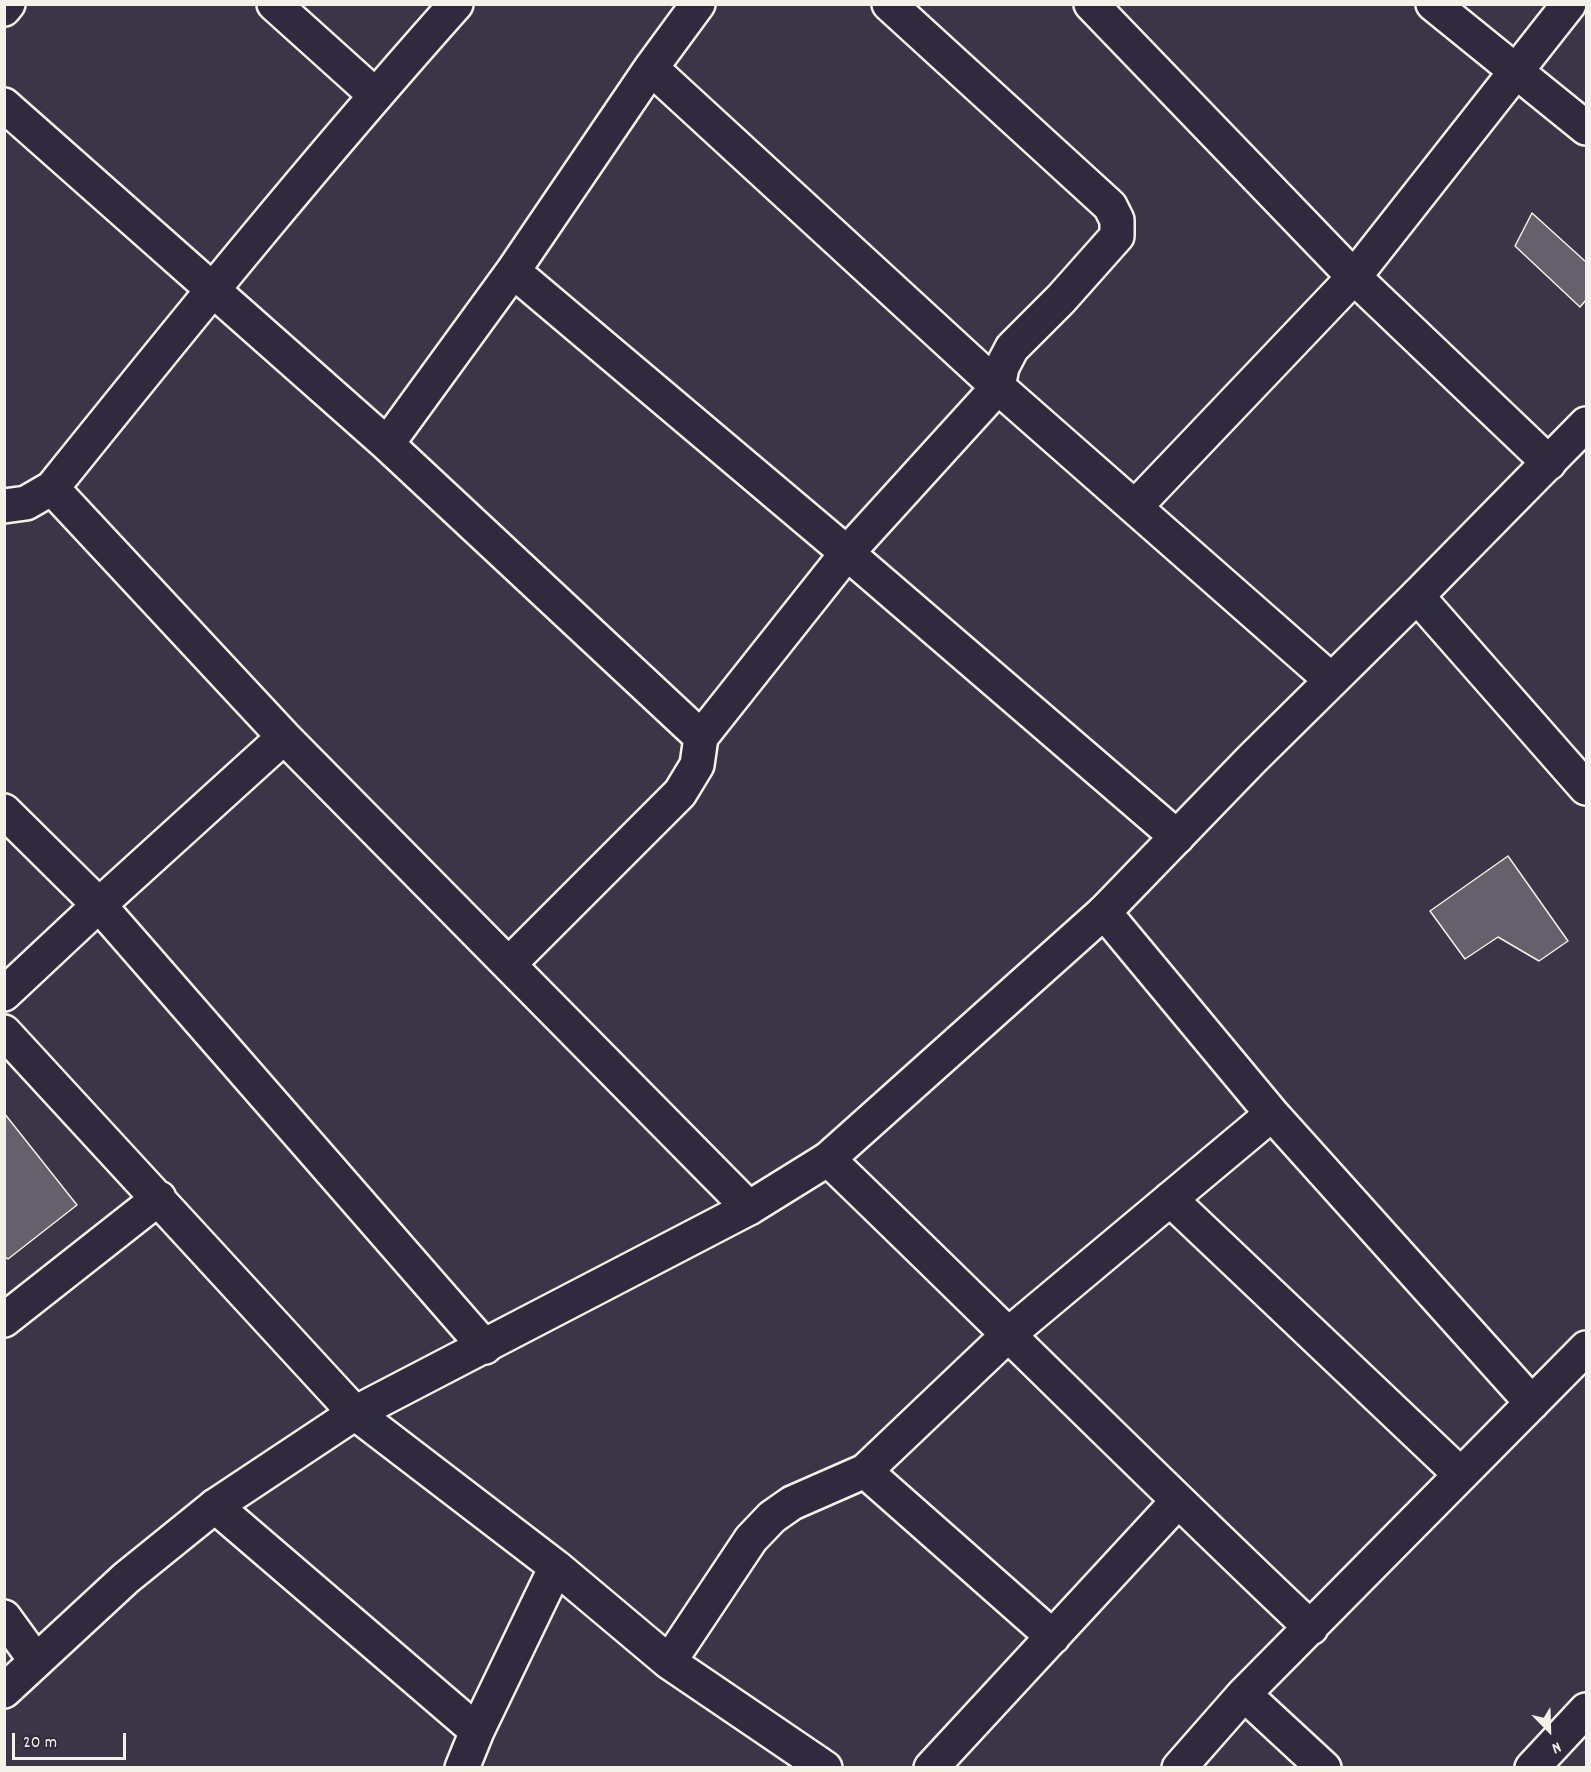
<!DOCTYPE html>
<html>
<head>
<meta charset="utf-8">
<style>
	body { margin:0 }
	#map { position:relative; width:1591px; height:1772px; overflow:hidden; background:#3b3647; font-family:Dekko,sans-serif }
	canvas { display:block }
	.frame { position:absolute; inset:0; border:6px solid #f4f1e8; pointer-events:none }
	.north { position:absolute; left:1519px; top:1700px; width:60px; height:60px; -webkit-text-stroke:4px #2f2a3d; paint-order:stroke; rotate:157deg; font-size:16px; font-weight:700; line-height:24px; text-align:center; color:#f4f1e8 }
	.north::after { content:''; display:block; margin:auto; width:21px; height:27px; background:#f4f1e8; clip-path:polygon(50% 0,100% 100%,50% 72%,0 100%) }
	.scale { position:absolute; left:12px; top:1733px; width:114px; height:27px; box-sizing:border-box; border:3px solid #f4f1e8; border-top:0; padding-left:8px; font-size:18px; line-height:21px; white-space:nowrap; color:#f4f1e8; -webkit-text-stroke:4px #2f2a3d; paint-order:stroke }
</style>
</head>
<body>
<div id="map">
<canvas width="1591" height="1772"></canvas>
<div class="frame"></div>
<div class="north">N</div>
<div class="scale">20 m</div>
</div>
<script>
const c = document.querySelector('canvas').getContext('2d');
c.lineJoin = 'round';
function paint(path, color) {
  c.fillStyle = color;
  c.fill(path, 'evenodd');
}
function stroke(path, color, width, dash) {
  c.strokeStyle = color;
  c.lineWidth = width;
  c.lineCap = dash ? 'butt' : 'round';
  c.setLineDash(dash || []);
  c.stroke(path);
}
const building = new Path2D(`
	M1532,213L1586,262V300L1580,307L1515,246Z
	M1508,856L1568,941L1539,961L1498,937L1465,959L1430,911Z
	M4,1113L77,1205L8,1259L4,1256Z`);
paint(building, '#65616c');
stroke(building, '#f4f1e8', 1.5);
const street = new Path2D(`
	M274,4L375,95
	M1091,4L1354,277L1549,463
	M1433,4L1586,128
	M4,9L8,4
	M651,68L998,387L1330,679
	M4,105L387,444L701,737L847,553L998,387L1002,367L1012,348L1061,299L1117,236V220L1110,206L889,4
	M513,271L847,553L1177,837
	M387,444L513,271L651,68L698,4
	M52,488L284,737L749,1208
	M4,506L26,503L52,488C184,324 316,161 456,4
	M1135,507L1354,277L1569,4
	M1417,596L1586,788
	M4,811L99,905L485,1347
	M1104,912L1272,1114L1532,1403
	M509,964L680,793L697,765L701,737
	M4,994L99,905L284,737
	M4,1032L355,1413L556,1567L669,1662L825,1768
	M828,1159C989,1314 1148,1474 1311,1628
	M1170,1199L1460,1474
	M4,1320L159,1198
	M865,1471L1053,1637
	M215,1506L477,1731
	M4,1617L36,1661
	M669,1662L751,1539L772,1517L792,1503L865,1471L1009,1334L1272,1114
	M1244,1694L1586,1348
	M462,1768L477,1731L556,1567
	M931,1768L1177,1502
	M1179,1768L1244,1694L1324,1768
	M1532,1768L1586,1710`);
const secondary = new Path2D(`
	M4,1691L126,1578L215,1506L355,1413L749,1208L828,1159L1104,912L1252,759L1417,596L1586,424`);
stroke(street, '#f4f1e8', 38);
stroke(secondary, '#f4f1e8', 38);
stroke(street, '#2f2a3d', 33);
stroke(secondary, '#2f2a3d', 33);
</script>
</body>
</html>
